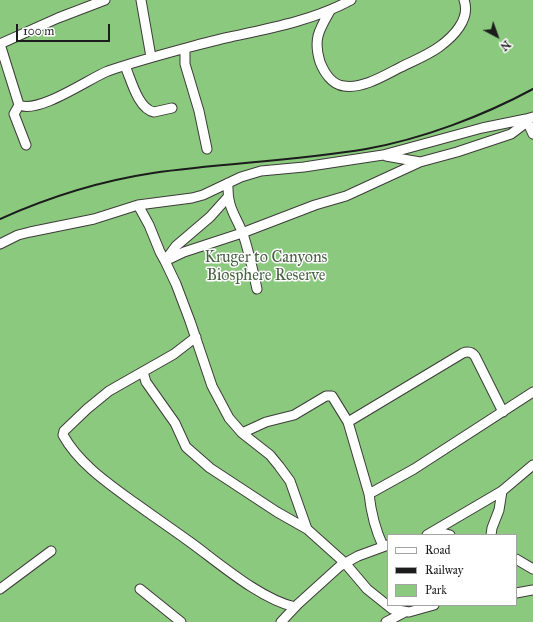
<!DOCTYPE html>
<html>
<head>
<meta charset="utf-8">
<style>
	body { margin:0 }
	#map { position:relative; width:533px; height:622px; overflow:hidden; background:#f8efe0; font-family:"IM FELL Great Primer",serif }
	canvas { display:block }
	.legend { position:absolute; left:387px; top:534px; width:130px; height:72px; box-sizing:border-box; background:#fff; border:1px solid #a4a4a4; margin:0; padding:5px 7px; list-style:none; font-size:12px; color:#1c1c1c }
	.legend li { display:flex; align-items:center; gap:8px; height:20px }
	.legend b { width:20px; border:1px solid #a4a4a4 }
	.north { position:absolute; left:477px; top:16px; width:40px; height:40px; -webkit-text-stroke:3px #fff; paint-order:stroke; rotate:139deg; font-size:11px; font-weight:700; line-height:16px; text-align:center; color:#1c1c1c }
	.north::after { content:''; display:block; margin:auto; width:14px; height:18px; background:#1c1c1c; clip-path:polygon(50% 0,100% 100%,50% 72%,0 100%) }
	.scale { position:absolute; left:16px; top:24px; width:94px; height:18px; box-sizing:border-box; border:2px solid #1c1c1c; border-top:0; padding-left:5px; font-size:12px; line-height:14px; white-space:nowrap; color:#1c1c1c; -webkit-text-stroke:3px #fff; paint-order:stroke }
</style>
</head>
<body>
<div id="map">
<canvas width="533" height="622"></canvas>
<ul class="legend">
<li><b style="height:5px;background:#fff"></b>Road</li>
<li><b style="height:5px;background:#1c1c1c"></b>Railway</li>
<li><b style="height:11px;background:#8bc97e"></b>Park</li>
</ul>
<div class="north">N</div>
<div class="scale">100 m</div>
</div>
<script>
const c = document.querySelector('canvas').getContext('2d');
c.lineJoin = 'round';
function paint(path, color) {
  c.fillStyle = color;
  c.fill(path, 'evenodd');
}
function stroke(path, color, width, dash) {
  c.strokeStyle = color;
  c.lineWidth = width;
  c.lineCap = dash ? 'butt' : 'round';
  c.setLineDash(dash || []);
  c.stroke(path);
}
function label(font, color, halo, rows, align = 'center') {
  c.font = font + ' "IM FELL Great Primer",serif';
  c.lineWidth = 3;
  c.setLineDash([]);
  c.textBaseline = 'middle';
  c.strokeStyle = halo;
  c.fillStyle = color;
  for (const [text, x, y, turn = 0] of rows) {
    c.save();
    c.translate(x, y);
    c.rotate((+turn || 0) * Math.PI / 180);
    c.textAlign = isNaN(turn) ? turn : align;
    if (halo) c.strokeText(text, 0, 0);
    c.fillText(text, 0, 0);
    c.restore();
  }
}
paint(new Path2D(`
	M0,0H533V622H0ZM388,535H516V605H388Z`), '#8bc97e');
const minor = new Path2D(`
	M141,0L151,57
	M330,11C319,30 313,39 320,62C324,72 332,85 344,86C363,89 385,75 401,67C413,61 428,55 439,47C453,37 471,19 464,0
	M0,44L19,105C39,114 88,79 108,71C134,62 160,55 186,48C201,44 216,40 230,37C272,28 314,20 351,0
	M0,44L58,18L105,0
	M185,49V64L199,111L207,149
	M125,66C131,79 138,109 154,112L172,108
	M19,105L14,114L26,145
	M526,119L533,134
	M386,156L420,162
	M228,183C227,208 235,214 243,234C249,252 253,271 257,289
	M138,205L149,225L160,252L165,261L176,284L190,321L212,386L229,418L242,433L270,455L279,466L290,481L307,529
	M0,244L18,235L30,232L94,219L138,205L192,198L203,195L241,177L261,171L304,167L383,155L482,128L526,119L533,117
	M165,261L184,252L242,233L315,205L346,196L420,162L457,152L511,134L527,122
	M165,261L176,246L210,217L228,197
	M196,337L174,354L109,391L87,409L64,431L63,435C79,464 109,484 135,503C153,516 172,529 190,542C219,563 260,599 295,607
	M143,372L146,382L175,423L186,447L210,468L277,512L307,529L345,563L367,589L392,609L409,612L434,605
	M348,422L463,353C468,351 472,352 475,356L503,412
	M242,433L266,422L294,415L326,396H332L348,422L369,494
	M435,531L450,535
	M427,535L502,491L533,465
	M491,535L492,528L499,510L502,491
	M383,546C375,529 371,512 369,494L414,469L533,392
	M516,559L533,569
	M0,589L51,551
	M140,589L181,622
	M516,593L533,590
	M281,622L298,604L340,566L358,556L388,545
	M386,622L405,612`);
stroke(minor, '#3d3c39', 11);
stroke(minor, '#fff', 9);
stroke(new Path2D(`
	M0,219C49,197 100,181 153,173C224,163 295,161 366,149C422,139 483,116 533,89`), '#1c1c1c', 2);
label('16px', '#486143', '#fff', [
	["Kruger to Canyons",266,258],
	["Biosphere Reserve",266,276]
]);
</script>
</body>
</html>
